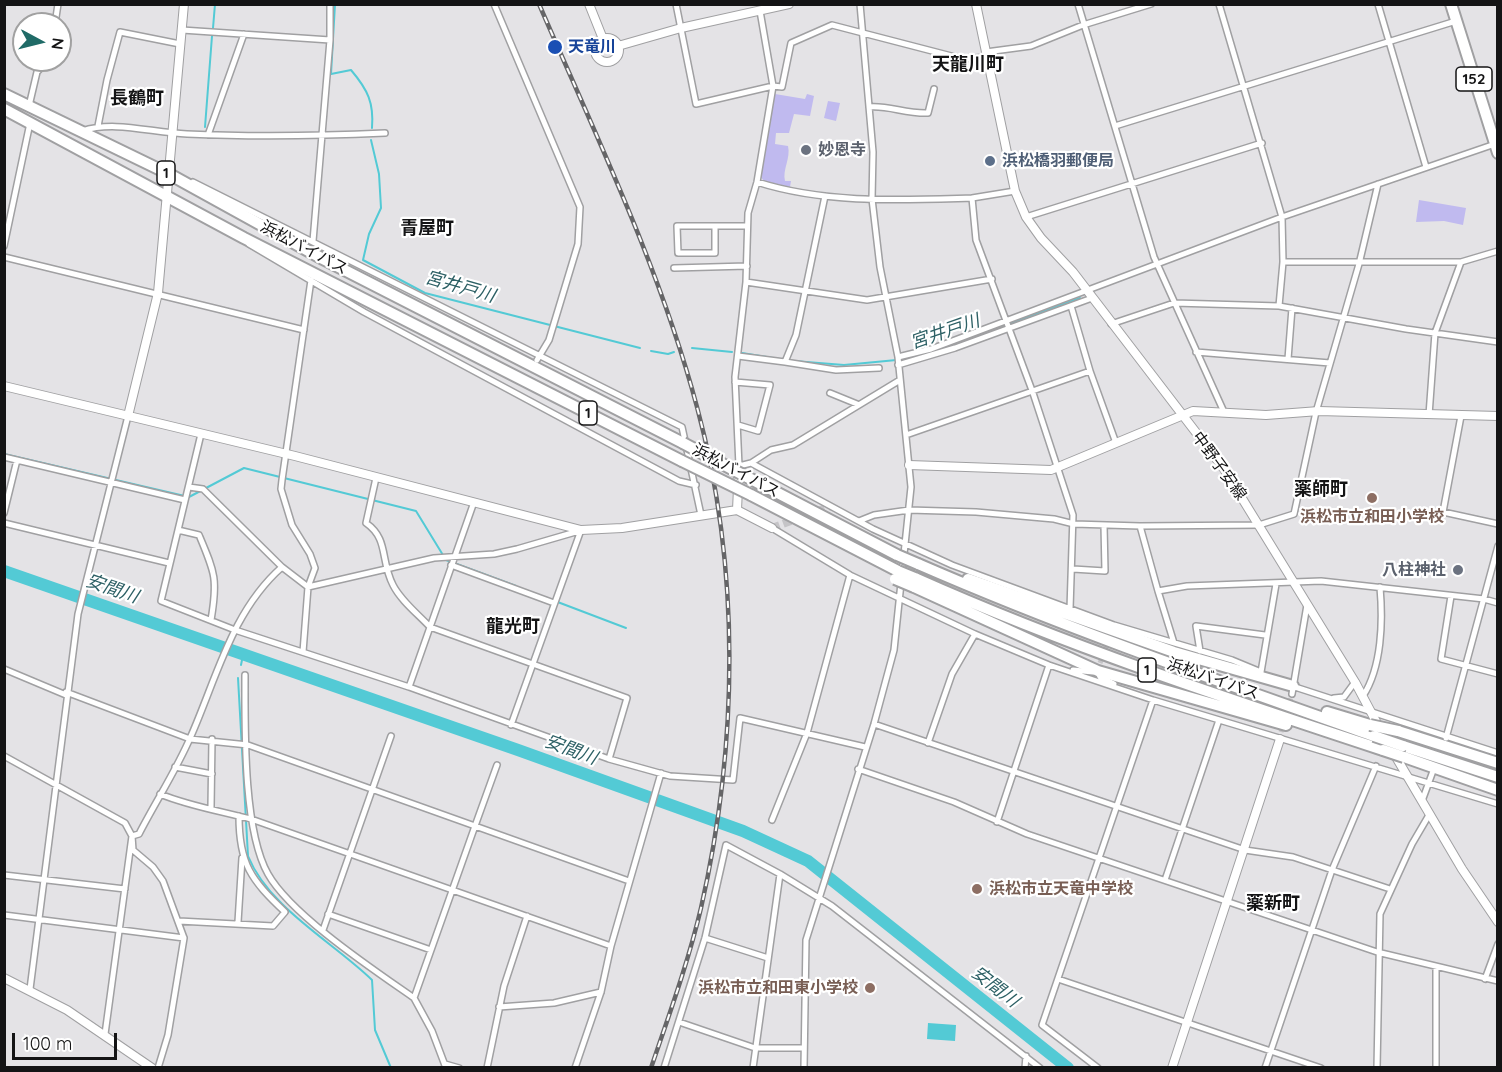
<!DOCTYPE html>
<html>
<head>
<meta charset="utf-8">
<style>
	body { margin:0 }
	#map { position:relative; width:1502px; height:1072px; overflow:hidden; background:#e4e3e6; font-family:Quicksand,sans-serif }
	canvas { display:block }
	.frame { position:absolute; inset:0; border:6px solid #141415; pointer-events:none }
	.north { position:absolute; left:12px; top:12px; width:60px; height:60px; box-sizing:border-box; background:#fff; border:2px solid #a1a1a1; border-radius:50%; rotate:97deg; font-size:16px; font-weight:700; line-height:24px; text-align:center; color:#141415 }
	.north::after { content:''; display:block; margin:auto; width:21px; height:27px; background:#206b67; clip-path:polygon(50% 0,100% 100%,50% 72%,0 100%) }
	.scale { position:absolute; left:12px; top:1033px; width:105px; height:27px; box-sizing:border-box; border:3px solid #141415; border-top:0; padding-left:8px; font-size:18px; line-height:21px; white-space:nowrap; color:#141415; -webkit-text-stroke:4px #fff; paint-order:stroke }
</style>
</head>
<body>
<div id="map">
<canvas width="1502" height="1072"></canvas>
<div class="frame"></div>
<div class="north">N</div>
<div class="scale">100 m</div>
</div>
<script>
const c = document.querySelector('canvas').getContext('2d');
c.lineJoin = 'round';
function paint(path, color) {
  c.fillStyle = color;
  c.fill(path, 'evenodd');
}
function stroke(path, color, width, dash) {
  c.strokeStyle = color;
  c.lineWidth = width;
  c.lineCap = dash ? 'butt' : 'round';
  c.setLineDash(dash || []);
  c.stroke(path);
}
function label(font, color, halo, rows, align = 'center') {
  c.font = font + ' Quicksand,"Noto Sans JP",sans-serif';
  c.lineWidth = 4.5;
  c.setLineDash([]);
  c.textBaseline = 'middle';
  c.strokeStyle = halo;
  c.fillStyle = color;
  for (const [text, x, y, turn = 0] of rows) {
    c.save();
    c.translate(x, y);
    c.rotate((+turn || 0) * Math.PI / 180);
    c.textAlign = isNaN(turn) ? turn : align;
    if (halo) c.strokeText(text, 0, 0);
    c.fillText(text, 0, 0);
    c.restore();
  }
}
paint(new Path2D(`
	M775,94L805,99L807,94L814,96L810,116L794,114L789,133H776L775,144L788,146C791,158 782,170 785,181H791L790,187L764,181L760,176Z
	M828,101L840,103L836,121L824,118Z
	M1419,200L1466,208L1463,225L1444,221L1416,222Z`), '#c0baef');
paint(new Path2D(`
	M928,1023L956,1025L955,1041L927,1039Z`), '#53cad5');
stroke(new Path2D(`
	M335,4L331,74L351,70C368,90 374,103 372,128
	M213,28L215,4
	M205,127L212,36
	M371,140L379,174L381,208L369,234L363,260L425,293L640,348
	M692,348L732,352
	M651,351L668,354L674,352
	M742,353L779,359
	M930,353L1080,298
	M794,361L844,365L907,359
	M4,454L189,497L244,468L416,511L446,560L516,586
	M555,601L626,628
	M241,665L243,655
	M238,678L248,856C269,908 333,942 372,980L375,1030L391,1068`), '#53cad5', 2);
stroke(new Path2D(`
	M4,571L518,750L743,831L808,861L1068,1068`), '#53cad5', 12);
stroke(new Path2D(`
	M1100,663L1109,639
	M1281,732L1292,694`), '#c5c4c7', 5, [5, 2.5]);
stroke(new Path2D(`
	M772,528L831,506`), '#c5c4c7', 8, [8, 4]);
const street = new Path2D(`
	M494,4L580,207L578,244L549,340L537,360
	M676,4L696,104L773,86L782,87L791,43L832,25L963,59L987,57
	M1078,4L1154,257L1224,412
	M1219,4L1282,217L1283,262
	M1378,4L1426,167
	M760,11L773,86L757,182L748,213L746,282L735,377L739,466L751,463L873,529L952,565L1114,625L1232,660L1261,672
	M55,24L58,4
	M182,30L330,40
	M986,52L1031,46L1083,25L1151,4
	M29,106L37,72L49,60
	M869,107C888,105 906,114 928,113L934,89
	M98,126L107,80L120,32L180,44
	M1115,126L1456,21
	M82,131C115,120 152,133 187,134C253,137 319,136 385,133
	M208,135L244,34
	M193,182L682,427L701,515
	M757,182C826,204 901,200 972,198
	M1015,191L972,198L976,240L1033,393L1073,515L1070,609
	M1026,217L1262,143
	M715,226V253H678L677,226H747
	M313,241L330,40V4
	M249,244L364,312L679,481L696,485
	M4,246L30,123
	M4,257L304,330
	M674,268L747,266
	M746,282L867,300L992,279
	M1071,306L1090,371
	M1279,306L1283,262H1461
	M1111,324L1174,303L1279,306L1406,329L1498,342
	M1196,352L1330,363
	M738,356L785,362L796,335L825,196
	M898,357L931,349L1282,217L1495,144
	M1288,359L1292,308
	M785,362L836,370L879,368
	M898,365L955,348L1092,298
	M735,382L770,385L758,431L738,425
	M830,393L857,404
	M1429,415L1435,333L1461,262L1498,251
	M1461,416L1443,512L1498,524
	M201,434L161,601L235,630L409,687L609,759L670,776L733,780L740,718L865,747
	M906,435L1090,371L1116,443
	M4,457L185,500
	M751,463L771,450L793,445L900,380
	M376,478L366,523C389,539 380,560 393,585C401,601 418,614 430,627L627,698L609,759
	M189,487L203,489L282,567L308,587L434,558L494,554L517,549L579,531
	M4,513L17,460
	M859,521L874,515L909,510L976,512L1054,519L1074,524L1140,526L1259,525L1294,514L1316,412L1359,264L1378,184
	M4,523L169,563
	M1140,526L1158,591
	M772,528L850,575L975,634L1049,665L1153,700L1498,804
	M178,530L199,535C215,573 218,579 211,620
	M451,565L554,603
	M1073,569L1105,571L1104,525
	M1451,596L1441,659L1498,674
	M1174,643L1158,591L1187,586L1321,581L1484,599L1498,603
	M1200,651L1196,626L1265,635
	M303,652L308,587L315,568L310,554L292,525L281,489L282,480L311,280
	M4,669L66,695
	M1073,670L1093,672
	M1261,672L1276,584
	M1098,673L1100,677L1114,684
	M245,675C245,727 243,830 268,874C291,915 374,970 414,998
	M1292,686L1498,753
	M409,687L474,502
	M66,692L190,739L248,745L475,826L414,998L432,1031L446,1068
	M1292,694L1307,605
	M1363,696C1382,667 1383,621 1380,587
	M1334,698L1344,697L1355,682
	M874,724L1245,850L1293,857L1390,889
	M511,725L581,530
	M1446,738L1498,546
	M928,743L952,674L975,634
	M4,756L125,823L132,836L133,850L153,867L163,881L184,938L168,1035L158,1068
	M497,765L475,826L629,881
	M175,767L212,774
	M858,769L954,802L1027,834L1377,952L1498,981
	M160,794C189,806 220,811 251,819L611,946L661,773
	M1422,801L1433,771
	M211,807L212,739
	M772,820L807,733L850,575
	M997,822L1049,665
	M4,875L125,889
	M1165,880L1219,720
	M328,914L431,950
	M4,915L184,938
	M179,921L273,926L285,912C251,880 239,864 239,816
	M238,922L242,858
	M323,930L391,736
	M705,938L768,958
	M1436,967V1068
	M1058,979L1321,1068
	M1485,979L1498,944
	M30,989L78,614L128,416
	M499,1007L554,1003L601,992
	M679,1022L755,1048H804
	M105,1034L132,836L139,834C156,801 177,769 191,736C217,677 232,611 282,567
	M445,1064L459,1068
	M487,1068L504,986L527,916
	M575,1068L601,992L611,946
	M664,1068L705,938L726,845L780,874
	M753,1068L780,874L832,906L1040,1068
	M804,1068L806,940L874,724L894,650L911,487L898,357L880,267L872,199L873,152L860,4
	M1025,1068L1026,1056
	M1098,1068L1042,1025L1153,700
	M1265,1068L1332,870L1376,766
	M1377,1068L1380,914L1412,844L1429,815`);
const secondary = new Path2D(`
	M589,4L603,39
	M976,4L1015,191L1026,217L1041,238L1073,272L1224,469L1355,682L1380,729
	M595 50a12 12 0 1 1 24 0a12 12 0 1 1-24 0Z
	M618,46L681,28L789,4
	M4,386L295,456L581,530L622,528L737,510L772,528
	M128,416L158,293L184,4
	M909,465L1051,470L1193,411L1266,415L1319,411L1498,416
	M737,510L739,466
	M1393,752L1462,869L1498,922
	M4,978L67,1010L152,1068
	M1172,1068L1280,739`);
const highway = new Path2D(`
	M1451,4L1498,153
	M4,94L169,174L323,259L683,443
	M4,109L244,238L682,461
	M747,477L897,555
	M751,495L898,571
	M918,564C1067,629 1221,682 1374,736
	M915,578C1067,646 1225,698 1383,750
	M968,579L1174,652L1293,686
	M914,587L1098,671L1286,725
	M1327,712L1370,725
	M1398,731L1498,763
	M1403,746L1498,777
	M1404,757L1498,790`);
stroke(street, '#a0a0a2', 8);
stroke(secondary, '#a0a0a2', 10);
stroke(highway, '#a0a0a2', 14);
stroke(street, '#fff', 5);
stroke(secondary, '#fff', 8);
stroke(highway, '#fff', 10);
const rail = new Path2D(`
	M539,4C596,136 660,268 697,407C741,570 738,745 701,908C688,963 669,1015 651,1068`);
stroke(rail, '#656567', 4.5);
stroke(rail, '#fff', 2, [7]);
const highwayBridge = new Path2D(`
	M683,443L747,477
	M682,461L751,495
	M897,555L918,564
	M898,571L915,578
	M895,579L914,587
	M1370,725L1398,731
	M1374,736L1403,746
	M1383,750L1404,757`);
stroke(highwayBridge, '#a0a0a2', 14, []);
stroke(highwayBridge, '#fff', 10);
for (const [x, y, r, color] of [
	[555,47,8,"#1a4fb4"],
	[806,150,6,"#6b7280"],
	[990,161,6,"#5c6f8a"],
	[1372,498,6,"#8d6e63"],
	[1458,570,6,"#6b7280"],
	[977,889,6,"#8d6e63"],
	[870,988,6,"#8d6e63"]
]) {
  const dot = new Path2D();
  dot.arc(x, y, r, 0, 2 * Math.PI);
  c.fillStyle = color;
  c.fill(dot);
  stroke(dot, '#fff', 2);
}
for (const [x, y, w] of [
	[1474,79,36],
	[166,173,18],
	[588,413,18],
	[1147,670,18]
]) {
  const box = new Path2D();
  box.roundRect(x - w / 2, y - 12, w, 24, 4.5);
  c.fillStyle = '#fff';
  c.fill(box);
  stroke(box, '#141415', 1.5);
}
label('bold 15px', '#141415', null, [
	["152",1474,79],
	["1",166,173],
	["1",588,413],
	["1",1147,670]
]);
label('bold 16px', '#164399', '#fff', [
	["天竜川",568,47]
], 'left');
label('bold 16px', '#5b616d', '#fff', [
	["妙恩寺",818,150],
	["八柱神社",1446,570,"right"]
], 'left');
label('bold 16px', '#4e5e75', '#fff', [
	["浜松橋羽郵便局",1002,161]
], 'left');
label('16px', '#141415', '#fff', [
	["浜松バイパス",304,248,28],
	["中野子安線",1219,466,54],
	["浜松バイパス",736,471,28],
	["浜松バイパス",1213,679,19]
]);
label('bold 16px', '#785e54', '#fff', [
	["浜松市立和田小学校",1372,517],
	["浜松市立天竜中学校",989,889,"left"],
	["浜松市立和田東小学校",858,988,"right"]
]);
label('bold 18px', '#141415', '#fff', [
	["天龍川町",968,65],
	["長鶴町",137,99],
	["青屋町",427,229],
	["薬師町",1321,490],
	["龍光町",513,627],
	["薬新町",1273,904]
]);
label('italic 18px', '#2d6065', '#fff', [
	["宮井戸川",460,287,16],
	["宮井戸川",945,332,-19],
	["安間川",112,589,19],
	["安間川",571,750,20],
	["安間川",995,987,38]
]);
</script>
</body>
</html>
